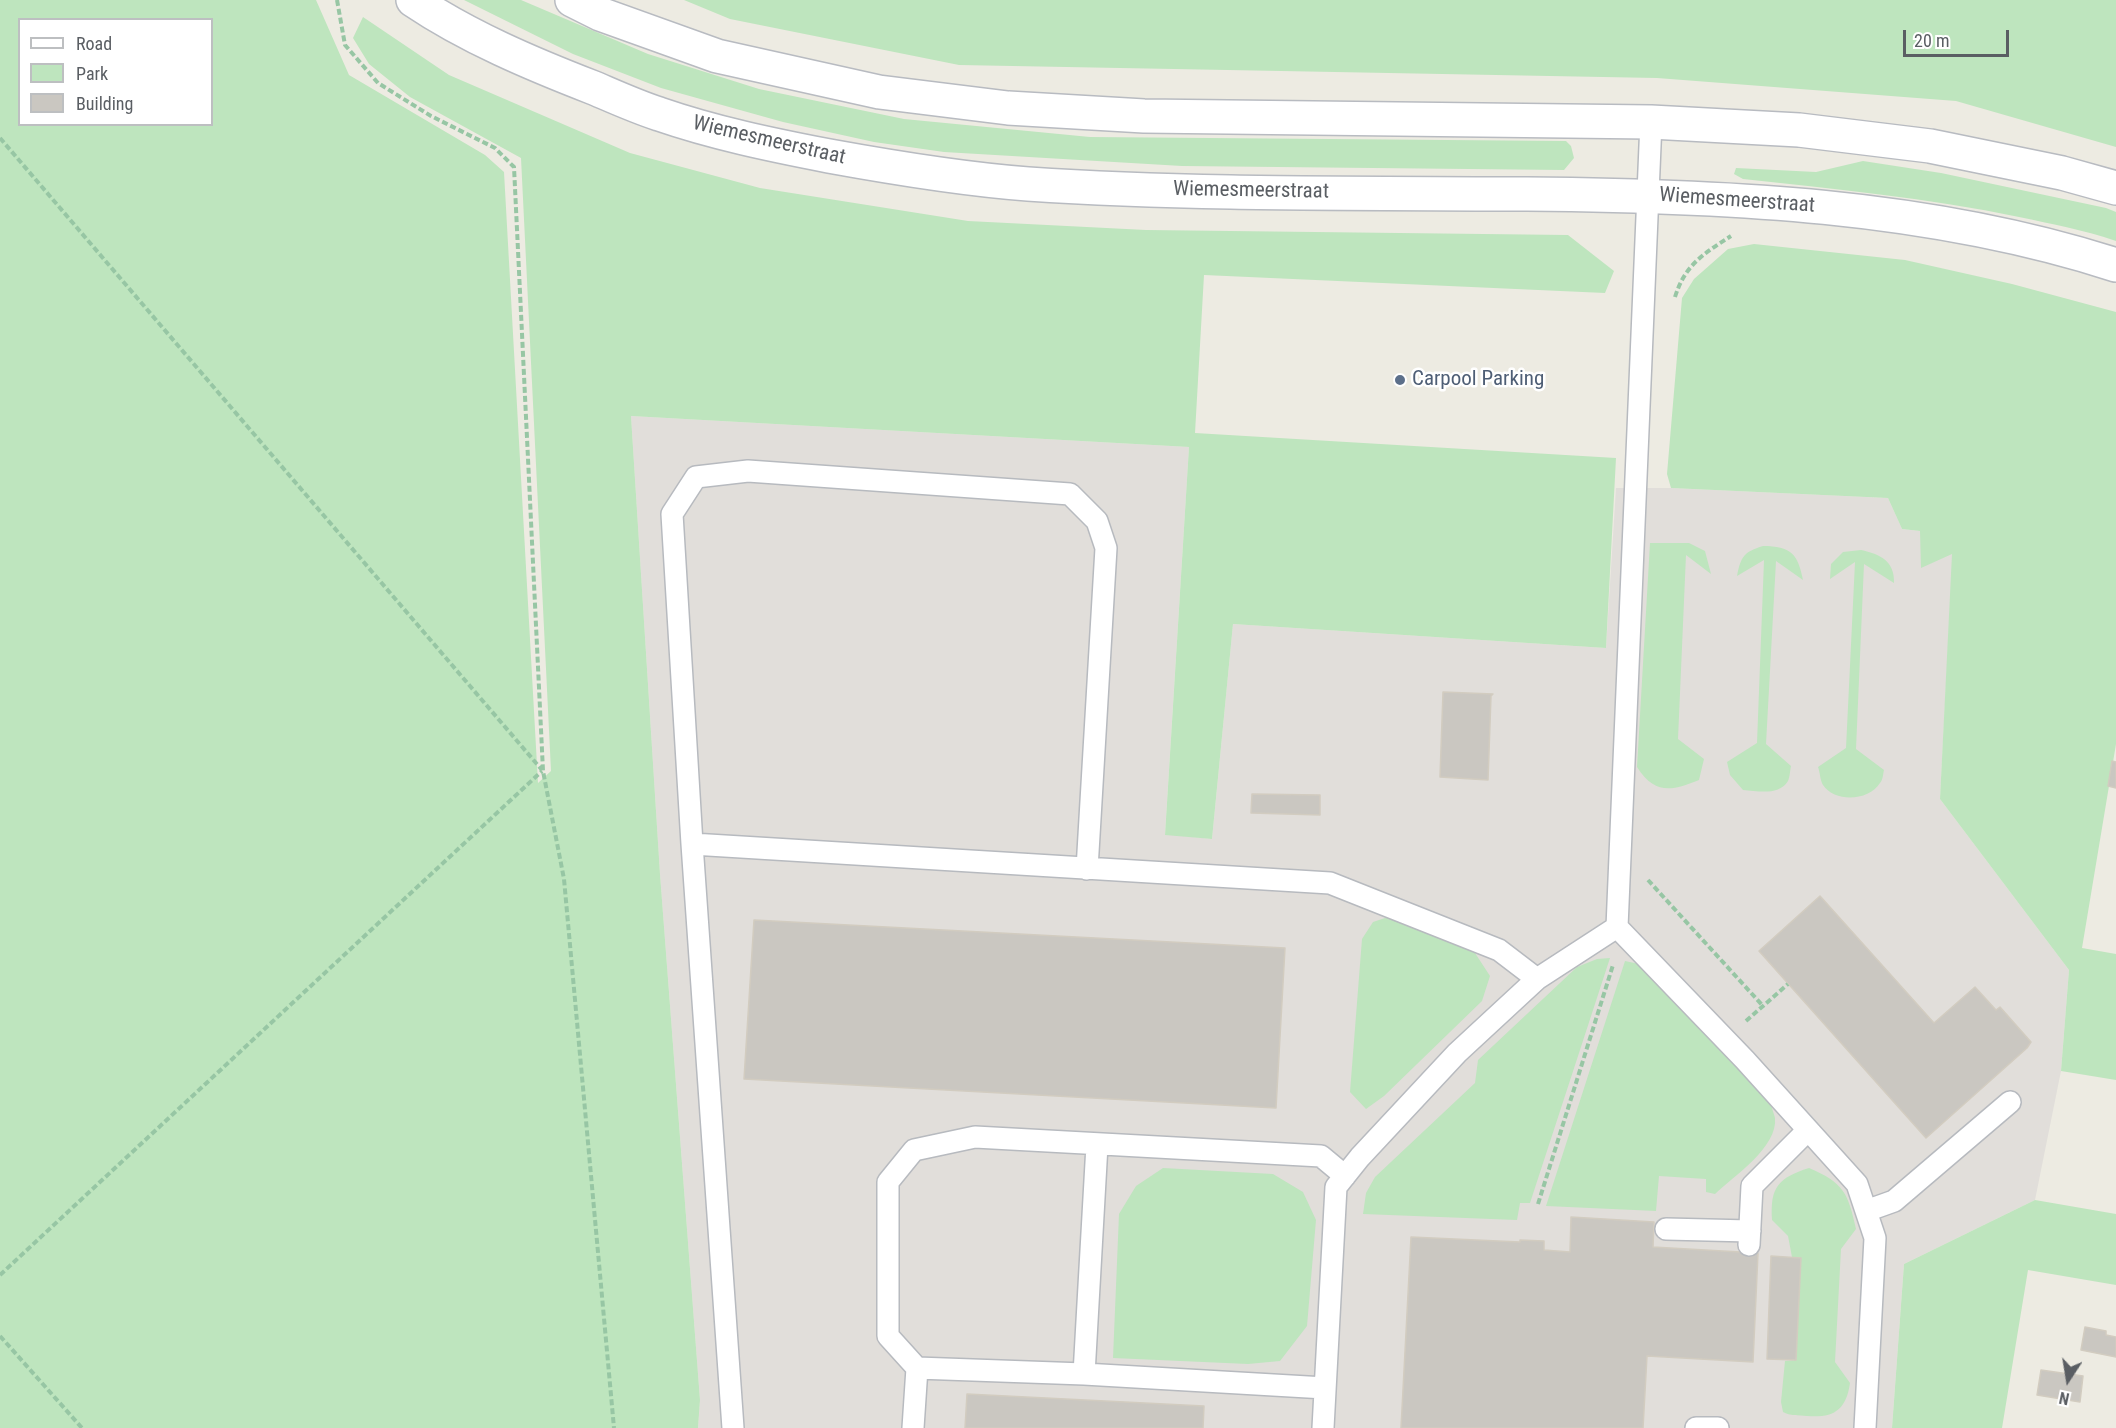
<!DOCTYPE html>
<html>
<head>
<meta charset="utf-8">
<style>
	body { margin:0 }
	#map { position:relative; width:2116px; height:1428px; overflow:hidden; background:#edebe2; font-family:"Roboto Condensed",sans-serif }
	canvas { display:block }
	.legend { position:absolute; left:18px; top:18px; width:195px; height:108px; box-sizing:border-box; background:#fff; border:2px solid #bdbfc1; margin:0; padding:8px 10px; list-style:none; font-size:18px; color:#5a5e63 }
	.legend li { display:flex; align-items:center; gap:12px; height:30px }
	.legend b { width:30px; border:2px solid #bdbfc1 }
	.north { position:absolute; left:2038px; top:1350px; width:60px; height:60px; -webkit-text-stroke:4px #fff; paint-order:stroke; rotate:192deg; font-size:16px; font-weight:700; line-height:24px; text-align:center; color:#5a5e63 }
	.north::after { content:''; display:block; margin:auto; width:21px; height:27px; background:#5a5e63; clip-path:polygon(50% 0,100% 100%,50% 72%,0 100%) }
	.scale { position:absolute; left:1903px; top:30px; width:106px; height:27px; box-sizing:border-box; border:3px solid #5a5e63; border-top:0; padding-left:8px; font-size:18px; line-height:21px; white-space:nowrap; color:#5a5e63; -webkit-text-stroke:4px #fff; paint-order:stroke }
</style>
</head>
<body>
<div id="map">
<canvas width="2116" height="1428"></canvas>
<ul class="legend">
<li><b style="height:8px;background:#fff"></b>Road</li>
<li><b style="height:16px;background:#bee5be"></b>Park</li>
<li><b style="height:16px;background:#cac7c1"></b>Building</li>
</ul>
<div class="north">N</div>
<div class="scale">20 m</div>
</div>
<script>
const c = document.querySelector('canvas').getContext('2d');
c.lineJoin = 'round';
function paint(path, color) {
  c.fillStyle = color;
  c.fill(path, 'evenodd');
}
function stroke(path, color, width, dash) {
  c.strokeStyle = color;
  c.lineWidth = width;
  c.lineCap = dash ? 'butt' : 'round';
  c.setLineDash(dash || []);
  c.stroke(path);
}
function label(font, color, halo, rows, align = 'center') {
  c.font = font + ' "Roboto Condensed",sans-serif';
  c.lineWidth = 5;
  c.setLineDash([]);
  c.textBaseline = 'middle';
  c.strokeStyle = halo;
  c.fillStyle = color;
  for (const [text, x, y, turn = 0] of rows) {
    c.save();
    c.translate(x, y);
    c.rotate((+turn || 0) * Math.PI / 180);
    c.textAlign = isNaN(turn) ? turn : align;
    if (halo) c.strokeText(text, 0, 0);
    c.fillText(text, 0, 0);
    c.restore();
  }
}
paint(new Path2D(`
	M631,416L1189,447L1165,834L1212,839L1233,624L1606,648L1616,488H1671L1888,498L1902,529L1920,531L1953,553L1940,799L2069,970L2061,1071L2035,1200L1904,1264L1892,1428H698L700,1400L660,874Z`), '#e1deda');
paint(new Path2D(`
	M0,0H316L349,75L485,155L504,172L538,783L551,771L521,158L410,97L369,64L353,38L363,17L449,75L630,153L760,188L968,221L1146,230L1568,235L1614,271L1605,293L1204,275L1195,433L1616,458L1606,648L1233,624L1212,839L1165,835L1189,447L631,416L660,874L700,1400L698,1428H0ZM20,20H212V124H20Z
	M464,0H521L648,54L759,89L904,119L1090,137L1566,141L1571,146L1574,158L1564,170L1182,166L944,152L874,142L783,122L661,88L573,54Z
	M684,0H2116V147L1956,101L1657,78L959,65L730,19Z
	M1863,161L1941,173L2106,208L2116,212V241C2084,230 2052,224 2019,217C1928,198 1836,189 1743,179L1734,174L1736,168L1816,172Z
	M1754,244L1905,260L2012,284L2116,312V744L2082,948L2116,954V1080L2061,1071L2069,970L1940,799L1952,554L1921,568L1920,531L1902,529L1888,498L1671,488L1667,474L1682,298L1694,279L1728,249Z
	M1650,543H1689L1705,551L1711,574L1686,555L1678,739L1704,759L1699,780C1672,791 1655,795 1637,767Z
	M1763,546C1791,546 1798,554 1803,580L1776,561L1766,744L1791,766C1790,770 1790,777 1788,781C1779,796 1758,791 1743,790L1730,775L1727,762L1757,743L1764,560L1737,576C1741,556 1744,552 1763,546Z
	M1861,550C1880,554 1895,561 1894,583L1864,564L1856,749L1884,770C1883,774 1883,780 1880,783C1869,801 1835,803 1823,785C1820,780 1820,772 1818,767L1846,748L1855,562L1830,579L1831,564L1843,552Z
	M1391,916L1475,953L1490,976L1482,1001L1384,1096L1366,1109L1350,1092L1362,939L1373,922Z
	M1610,958L1530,1203H1520L1517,1220L1363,1214L1366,1193L1375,1177L1475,1083L1478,1060L1577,967L1597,959Z
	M1625,961L1639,964L1653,977L1771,1104C1772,1109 1774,1114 1775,1118C1778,1147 1734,1176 1715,1194L1706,1192V1179L1659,1176L1656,1211L1546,1206Z
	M1163,1168L1273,1174L1303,1192L1316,1220L1307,1326L1280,1361L1248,1364L1113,1358L1119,1214L1136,1186Z
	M1809,1168C1844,1183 1848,1193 1856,1229L1841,1249L1835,1362L1850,1383C1846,1411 1833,1418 1807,1416C1798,1415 1790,1416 1783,1412L1781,1402L1785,1361L1796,1360L1801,1258L1792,1257L1788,1236L1772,1220C1770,1187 1778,1178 1809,1168Z
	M2035,1200L2116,1214V1285L2028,1270L2002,1428H1892L1904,1264Z`), '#bee5be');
const building = new Path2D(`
	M1443,692L1493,694L1491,696L1488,780L1440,777Z
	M2112,761L2116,762V788L2108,786Z
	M1252,794L1320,795V815L1251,813Z
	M1820,896L1934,1023L1975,987L1996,1010L2000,1007L2031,1042L2027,1048L1926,1138L1759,951Z
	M754,920L1285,948L1276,1108L744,1079Z
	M1571,1217L1654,1222L1653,1247L1758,1253L1753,1362L1647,1356L1643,1428H1401L1411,1237L1520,1242V1240L1544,1241V1250L1570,1252Z
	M1771,1256L1801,1258L1796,1360L1767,1359Z
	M2085,1327L2106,1331V1335L2116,1337V1357L2081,1350Z
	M2041,1370L2083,1376L2080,1402L2037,1395Z
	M967,1394L1204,1406L1203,1428H965Z`);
paint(building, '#cac7c1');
stroke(building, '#d2ccc0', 1.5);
const lane = new Path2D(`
	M1651,122L1617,927L1745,1060L1857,1184L1875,1238L1865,1428
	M692,844L733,1428
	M1087,869L1106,548L1097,521L1070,494L748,471L696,477L672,514L692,844L1330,883L1499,950L1537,979
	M1866,1211L1894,1201L2010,1102
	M1666,1229L1750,1231
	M1749,1245L1752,1186L1808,1130
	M1084,1374L1097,1145
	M1325,1388L1084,1374L917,1368L888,1336V1182L914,1150L975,1137L1321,1156L1345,1176
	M913,1428L917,1368
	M1323,1428L1336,1187L1360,1157L1457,1053L1537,979L1617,927
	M1696,1428H1718`);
const secondary = new Path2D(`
	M413,0C468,37 532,64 594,88C615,97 637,107 659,114C714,133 772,145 829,156C895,168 961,179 1028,184C1194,195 1361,193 1527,194C1724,196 1927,204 2116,265
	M572,0L600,14L717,56L879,92L1008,108L1144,116L1651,122L1799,130L1930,146L2062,173L2116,188`);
stroke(lane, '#b7babf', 24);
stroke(secondary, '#b8bbc1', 36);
stroke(new Path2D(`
	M337,0L345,45L378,83L431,116L495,148L514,167L543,771L564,879L614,1428
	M0,138L542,770
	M1675,297C1685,265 1703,254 1731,236
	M1648,880L1763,1006
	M1746,1021L1788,984
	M1538,1204L1613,965
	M0,1275L542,771
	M0,1336L82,1428`), '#97c6a4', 4, [6, 3]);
stroke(lane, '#fff', 21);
stroke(secondary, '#fff', 33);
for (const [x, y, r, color] of [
	[1400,380,6,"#5c6f8a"]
]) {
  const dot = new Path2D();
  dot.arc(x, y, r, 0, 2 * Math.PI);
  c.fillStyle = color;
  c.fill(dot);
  stroke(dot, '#fff', 2);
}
label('21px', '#5a5e63', '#fff', [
	["Wiemesmeerstraat",769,141,13],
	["Wiemesmeerstraat",1251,191,1],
	["Wiemesmeerstraat",1737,201,4]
]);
label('21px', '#4e5e75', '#fff', [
	["Carpool Parking",1412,380]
], 'left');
</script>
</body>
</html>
